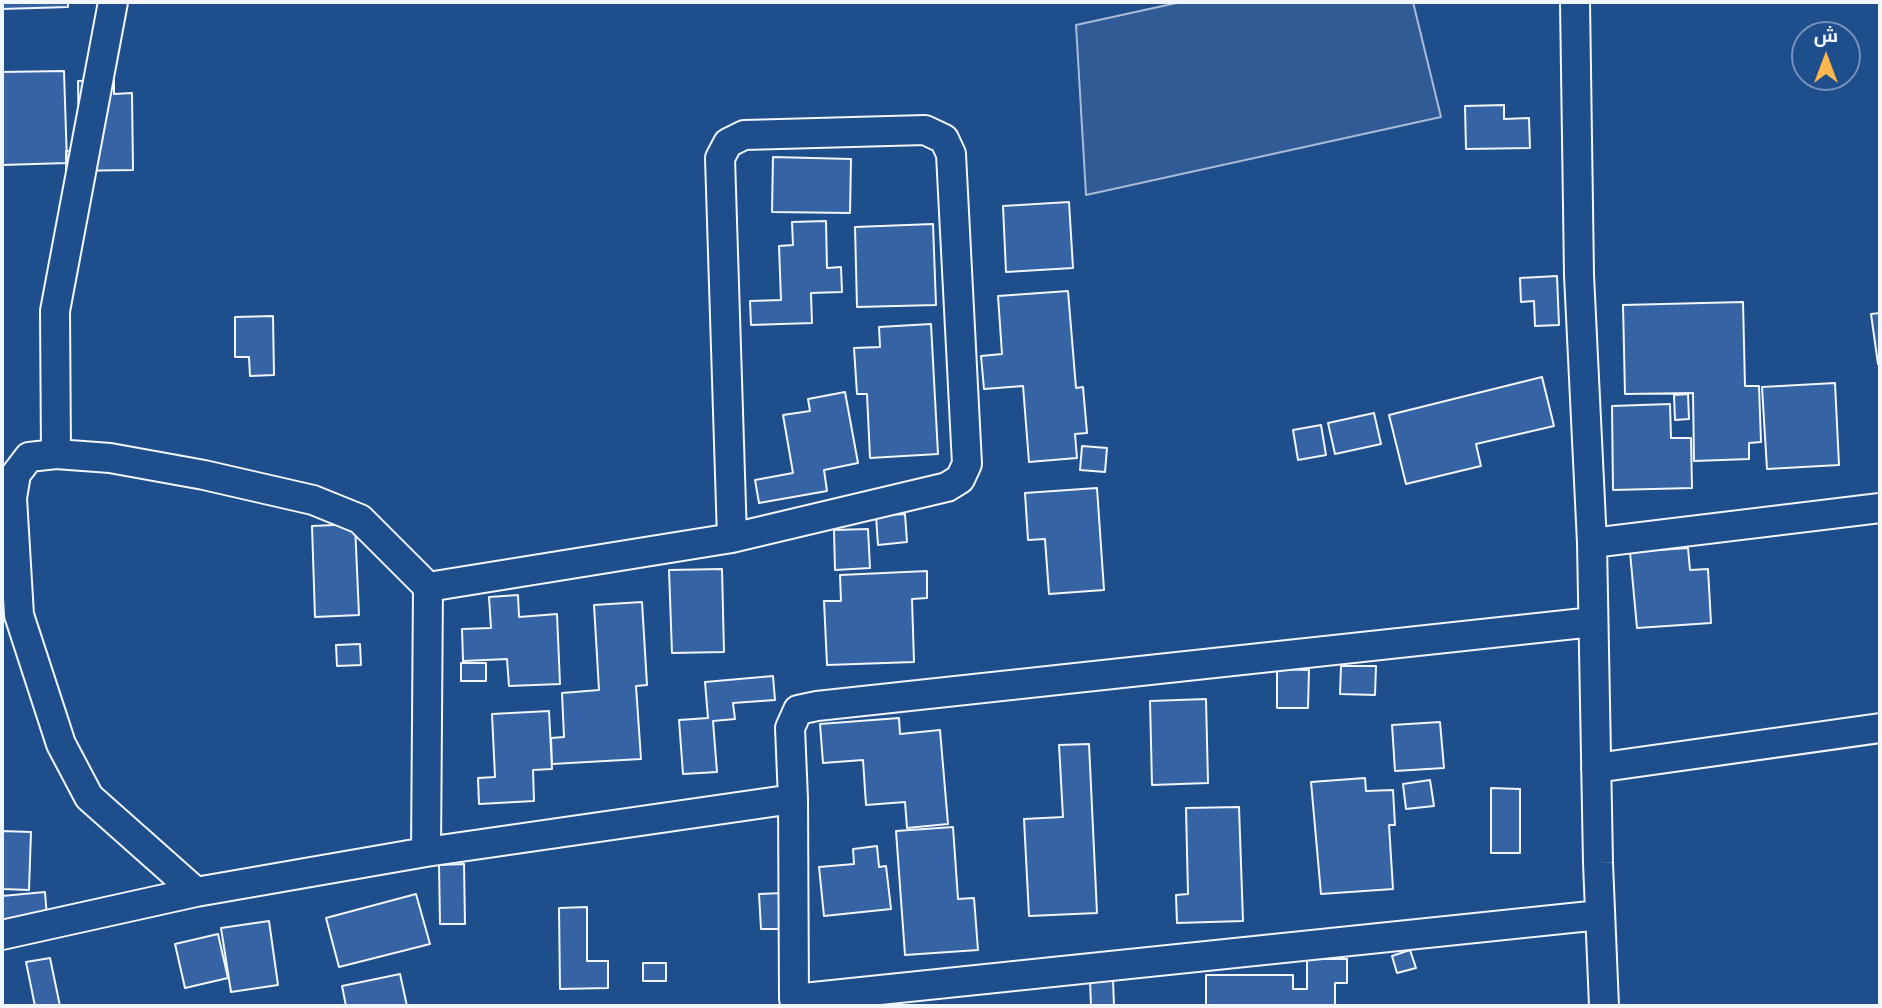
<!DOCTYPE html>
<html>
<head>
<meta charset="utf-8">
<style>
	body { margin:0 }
	#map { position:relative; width:1882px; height:1008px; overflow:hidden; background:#1f4e8c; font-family:"Sofia Sans Condensed",Cairo,sans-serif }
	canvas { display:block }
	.frame { position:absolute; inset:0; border:4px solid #f2f6ff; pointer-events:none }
	.north { position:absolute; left:1791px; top:21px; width:70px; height:70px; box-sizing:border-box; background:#1f4e8c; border:2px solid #7391ba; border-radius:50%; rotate:0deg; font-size:19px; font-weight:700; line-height:28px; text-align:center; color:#f2f6ff }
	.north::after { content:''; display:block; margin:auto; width:24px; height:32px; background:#ffb74d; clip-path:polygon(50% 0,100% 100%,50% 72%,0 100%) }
</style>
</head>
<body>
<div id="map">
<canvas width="1882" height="1008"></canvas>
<div class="frame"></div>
<div class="north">ش</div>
</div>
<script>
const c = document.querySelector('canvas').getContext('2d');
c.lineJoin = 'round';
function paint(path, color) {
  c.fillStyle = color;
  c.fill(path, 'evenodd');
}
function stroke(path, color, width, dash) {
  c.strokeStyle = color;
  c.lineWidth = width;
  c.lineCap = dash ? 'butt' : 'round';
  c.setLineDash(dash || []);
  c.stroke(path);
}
const built = new Path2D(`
	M1181,2H1413L1441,117L1086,195L1076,25Z`);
paint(built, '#305b95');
stroke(built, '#a8bbd7', 2);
const building = new Path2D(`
	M2,2H68V7L2,9Z
	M64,71L67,163L2,165V72Z
	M114,80V94L132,93L133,170L66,171V151H79L78,81Z
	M1504,105V119L1529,118L1530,148L1466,149L1465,106Z
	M773,157L851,159L850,213L772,212Z
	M1069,202L1073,268L1006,272L1003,206Z
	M826,221L827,268L841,267L842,292L811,293L812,323L751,325L750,301L781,300L779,246L793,245L792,222Z
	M933,224L936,305L857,307L855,227Z
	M1557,276L1559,325L1535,326L1534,301L1521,302L1520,278Z
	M1068,291L1076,388L1083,387L1087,433L1075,434L1077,458L1029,462L1023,386L984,389L981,356L1002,354L998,296Z
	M1743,302L1745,386H1759L1761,442L1749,443V459L1694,461L1693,393L1625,394L1623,305Z
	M1880,313V363L1878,364L1871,314Z
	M273,316L274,375L250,376L249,357H235V317Z
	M931,324L938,454L870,458L867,394H857L854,348L880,347L879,327Z
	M1542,377L1554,426L1476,444L1481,466L1406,484L1389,415Z
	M1835,383L1839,465L1767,469L1762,387Z
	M845,392L858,463L824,470L827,491L759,503L755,480L793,473L783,415L810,411L808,399Z
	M1688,394L1689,419L1675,420L1674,395Z
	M1670,404L1671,438H1691L1692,488L1613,490L1612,406Z
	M1374,413L1381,444L1335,454L1328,423Z
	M1321,425L1326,455L1298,460L1293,430Z
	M1082,446L1107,448L1105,472L1080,470Z
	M1097,488L1104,590L1049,594L1045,539L1028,540L1025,493Z
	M905,514L907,542L878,545L876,516Z
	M355,524L359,615L315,617L312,526Z
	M868,529L870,568L835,570L834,530Z
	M1688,548L1690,570L1708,569L1711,623L1637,628L1630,552Z
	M722,569L724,652L672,653L669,570Z
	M927,571V598L912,599L914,662L827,665L824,601H841L840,575Z
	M518,595L519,617L557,614L560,684L509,686L507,659L463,661L462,629L491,628L489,597Z
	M642,602L647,685L636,686L641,759L552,764L551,738L564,737L562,693L599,690L594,605Z
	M360,644L361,665L337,666L336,645Z
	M461,663H486V681H461Z
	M1341,666H1376L1375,695L1340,694Z
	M1277,669L1309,670L1308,708H1277Z
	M773,676L775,700L733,703L735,719L713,721L717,772L683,774L679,720L708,718L705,682Z
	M1206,699L1208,783L1152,785L1150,701Z
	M549,711L552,769L533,770L534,801L479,804L478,778L495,777L492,714Z
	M899,718L900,734L940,730L948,824L907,828L905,802L866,805L863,760L823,763L820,724Z
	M1440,722L1444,768L1395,771L1392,725Z
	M1089,744L1097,913L1029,916L1024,819L1063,817L1059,745Z
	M1365,778L1366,791L1393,790L1395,825H1389L1393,889L1321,894L1311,782Z
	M1430,780L1434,806L1406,809L1403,784Z
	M1491,788L1520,789V853H1491Z
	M1239,807L1243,921L1177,923L1176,895L1188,894L1186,808Z
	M953,827L958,899L974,898L978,950L905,955L896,831Z
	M2,831L31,832L29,890L2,889Z
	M877,846L879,867L886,866L891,909L824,916L819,867L854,864L853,849Z
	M464,864L465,924H440L439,865Z
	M45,892L47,918L2,922V896Z
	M783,893L784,929H761L759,894Z
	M416,894L430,944L339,967L326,918Z
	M587,907V961H608V988L560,989L559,908Z
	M269,921L278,985L231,992L221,928Z
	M218,934L228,978L185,988L175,944Z
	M1410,950L1416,968L1397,973L1392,956Z
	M50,958L60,1006H35L26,962Z
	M1307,959H1347V983H1335V1006H1206V975H1293V989H1307Z
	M643,963H666V981H643Z
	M400,974L407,1006H346L342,986Z
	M1113,979L1114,1006H1091L1090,980Z`);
paint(building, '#3563a3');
stroke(building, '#f2f6ff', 2);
const minor = new Path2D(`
	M1575,2L1579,275L1592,543L1598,863L1604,1006
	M56,454L55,311L113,2
	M1592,543L1880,508
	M428,587L732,538L947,487L960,479L967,464L951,154L944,139L925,130L744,135L728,143L720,158L732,538
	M1593,622L817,706L798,710L790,728L793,799L794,999L1600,915
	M1596,768L1880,728
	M196,892L89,797L61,744L19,615L12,498L16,474L29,457L56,454L110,458L204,475L313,500L360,519L428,587L426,852
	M2,935L196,892L426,852L793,799`);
stroke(minor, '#f2f6ff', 32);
stroke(minor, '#1f4e8c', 28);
</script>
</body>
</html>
